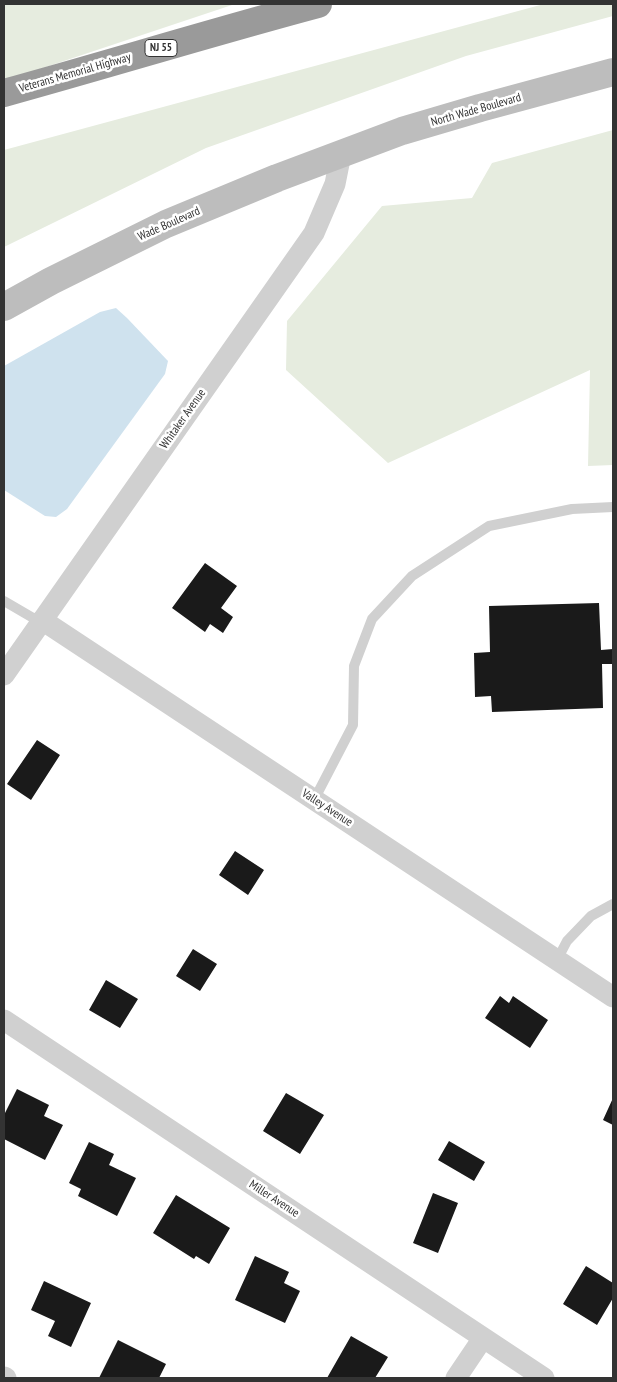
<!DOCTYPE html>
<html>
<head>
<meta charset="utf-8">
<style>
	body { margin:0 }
	#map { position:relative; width:617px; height:1382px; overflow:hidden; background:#fff; font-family:"PT Sans Narrow",sans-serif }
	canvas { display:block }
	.frame { position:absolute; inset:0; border:5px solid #333; pointer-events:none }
</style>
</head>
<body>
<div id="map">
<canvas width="617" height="1382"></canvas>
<div class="frame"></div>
</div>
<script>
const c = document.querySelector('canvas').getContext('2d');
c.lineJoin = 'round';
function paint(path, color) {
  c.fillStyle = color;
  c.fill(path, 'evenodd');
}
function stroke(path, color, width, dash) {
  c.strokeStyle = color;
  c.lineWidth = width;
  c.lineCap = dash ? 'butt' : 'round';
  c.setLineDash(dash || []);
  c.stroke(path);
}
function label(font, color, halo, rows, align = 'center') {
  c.font = font + ' "PT Sans Narrow",sans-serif';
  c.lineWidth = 5;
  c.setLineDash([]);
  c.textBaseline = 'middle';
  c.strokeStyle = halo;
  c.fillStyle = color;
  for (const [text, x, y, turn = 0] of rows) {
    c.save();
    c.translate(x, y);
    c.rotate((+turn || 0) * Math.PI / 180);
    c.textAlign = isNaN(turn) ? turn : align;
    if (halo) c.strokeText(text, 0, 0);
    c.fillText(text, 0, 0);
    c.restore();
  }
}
paint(new Path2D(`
	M4,4H235L4,81Z
	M544,4H613V16L466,56L206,148L4,247V150Z
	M613,130V465L588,466L590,370L388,463L286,370L287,321L382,206L472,198L492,163Z`), '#e6ecdf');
paint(new Path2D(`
	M116,308L127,318L168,361L165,374L67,509L56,517L45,516L4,490V366L100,312Z`), '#cfe2ee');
paint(new Path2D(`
	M205,563L237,586L221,608L233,617L223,633L210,624L205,632L172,608Z
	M599,603L601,650L613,649V664H602L603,708L492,712L491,696L475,697L474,653L490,652L489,606Z
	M37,740L60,755L31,800L7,784Z
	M235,851L264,870L248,895L219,875Z
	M193,949L217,964L200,991L176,976Z
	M106,980L138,999L120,1028L89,1010Z
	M500,996L509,1003L513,996L548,1020L530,1048L485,1018Z
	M17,1089L49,1105L44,1116L63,1125L45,1160L4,1139V1115Z
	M286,1093L324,1115L300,1154L263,1131Z
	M613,1098V1125L603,1120Z
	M449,1141L485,1162L474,1181L438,1160Z
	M89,1142L114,1154L109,1165L136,1178L117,1216L78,1196L81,1189L69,1183Z
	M433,1193L458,1203L438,1253L413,1243Z
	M176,1195L230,1228L209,1264L196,1256L194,1259L153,1233Z
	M255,1256L289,1272L284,1283L300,1291L285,1323L235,1300Z
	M586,1266L613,1283V1298L597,1325L563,1304Z
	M44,1281L91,1303L71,1347L48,1336L55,1321L31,1310Z
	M351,1336L388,1357L375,1378H327Z
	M118,1340L166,1364L159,1378H99Z`), '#1a1a1a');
stroke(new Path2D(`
	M4,601L40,622
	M314,800L353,725L354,666L372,619L412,576L489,526L572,509L613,507
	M557,960L567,941L591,916L613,904`), '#d0d0d0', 10);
stroke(new Path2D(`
	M42,620L613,997
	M4,675L314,233L335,184L341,154
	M4,1020L544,1378
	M4,1377L6,1378
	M456,1378L483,1338`), '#d0d0d0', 21);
stroke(new Path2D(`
	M4,307L51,281L166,224L277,178L402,131L480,108L613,72`), '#bdbdbd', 28);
stroke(new Path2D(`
	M4,93C109,64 213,32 318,4`), '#9a9a9a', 28);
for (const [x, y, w] of [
	[161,48,32]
]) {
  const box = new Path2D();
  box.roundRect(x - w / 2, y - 8.5, w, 17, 4);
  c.fillStyle = '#fff';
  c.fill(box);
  stroke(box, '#333', 1);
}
label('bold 11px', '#333', null, [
	["NJ 55",161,48]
]);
label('12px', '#333', '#fff', [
	["Veterans Memorial Highway",75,73,-16],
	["North Wade Boulevard",476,110,-16],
	["Wade Boulevard",169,224,-24],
	["Whitaker Avenue",183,419,-55],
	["Valley Avenue",327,808,33],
	["Miller Avenue",274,1199,33]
]);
</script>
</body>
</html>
